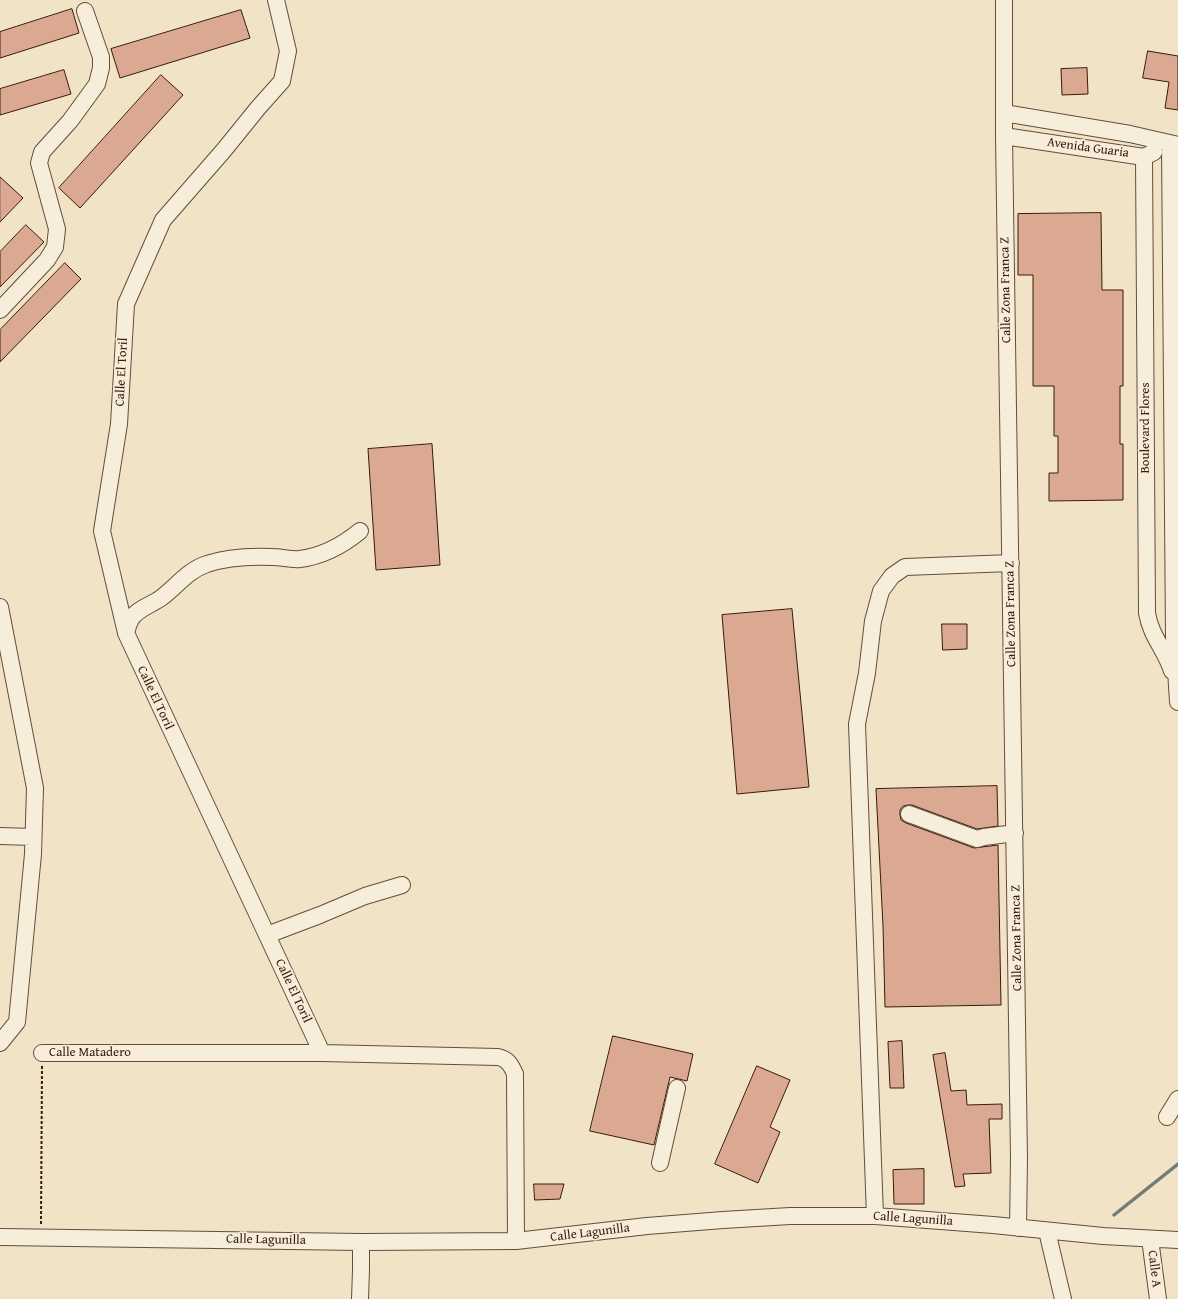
<!DOCTYPE html>
<html>
<head>
<meta charset="utf-8">
<style>
	body { margin:0 }
	canvas { display:block; background:#f1e3c6 }
</style>
</head>
<body>
<canvas width="1178" height="1299"></canvas>
<script>
const c = document.querySelector('canvas').getContext('2d');
c.lineJoin = 'round';
function stroke(path, color, width, dash) {
  c.strokeStyle = color;
  c.lineWidth = width;
  c.lineCap = dash ? 'butt' : 'round';
  c.setLineDash(dash || []);
  c.stroke(path);
}
function paint(path, color) {
  c.fillStyle = color;
  c.fill(path, 'evenodd');
}
function label(font, color, halo, rows, align = 'center') {
  c.font = font + ' "Gentium Book Plus",serif';
  c.lineWidth = 3.5;
  c.setLineDash([]);
  c.textBaseline = 'middle';
  c.strokeStyle = halo;
  c.fillStyle = color;
  for (const [text, x, y, turn = 0] of rows) {
    c.save();
    c.translate(x, y);
    c.rotate((+turn || 0) * Math.PI / 180);
    c.textAlign = isNaN(turn) ? turn : align;
    if (halo) c.strokeText(text, 0, 0);
    c.fillText(text, 0, 0);
    c.restore();
  }
}
stroke(new Path2D(`
	M1114,1215L1178,1164`), '#747c76', 3.5);
const building = new Path2D(`
	M72,9L79,33L0,58V32Z
	M241,10L250,38L120,78L111,49Z
	M1148,51L1178,56V110L1165,108L1169,82L1143,78Z
	M1087,68L1088,94L1062,95L1061,69Z
	M64,70L71,94L0,115V89Z
	M161,75L183,95L80,208L59,188Z
	M0,177L23,198L0,222Z
	M1101,213L1102,290H1123V386H1120V444H1123V500L1049,501V473H1058V436H1054V386H1033V275H1018V214Z
	M26,225L44,242L0,287V252Z
	M65,263L81,279L0,362V330Z
	M432,444L440,565L376,570L368,449Z
	M792,609L809,787L737,794L722,615Z
	M942,624H967V649L943,650Z
	M997,786L998,826L977,829L912,805H908L903,806L900,810V815L901,820L906,823L974,848L998,845L1001,1005L885,1007L883,926L876,789Z
	M613,1036L693,1054L687,1081L670,1077L654,1145L590,1131Z
	M902,1041L904,1088H890L888,1042Z
	M945,1053L951,1091L966,1090L967,1105L1002,1104V1119H989L991,1173L963,1174L965,1186L955,1187L933,1055Z
	M757,1066L790,1080L770,1127L780,1132L758,1183L715,1164Z
	M924,1169V1204H894L893,1170Z
	M534,1184H564L560,1199L535,1200Z`);
paint(building, '#dba992');
stroke(building, '#381a0c', 1);
const minor = new Path2D(`
	M276,0L288,51L282,81L258,108L224,150L163,220L126,304L119,424L102,531L126,633L322,1053L498,1057C508,1059 511,1065 515,1074L516,1241
	M1004,0V136L1019,1158L1018,1228
	M1004,113L1130,134L1178,145
	M1004,136L1144,157L1154,152
	M1170,144L1174,637L1178,702
	M1144,157L1147,613C1151,637 1165,649 1172,671
	M0,310L47,260L55,247L57,229L39,163L42,152L70,121L97,84L101,68V57L85,11
	M0,607L35,788L33,854L17,1022L0,1043
	M126,633C127,629 129,623 131,619C137,609 151,605 161,598C176,587 188,570 207,564C227,557 252,556 273,557C282,557 291,560 300,559C323,556 343,545 360,531
	M909,814L977,839L984,837L1015,833
	M0,836L33,837
	M267,935L320,915L365,896L402,885
	M42,1053H322
	M1167,1117L1178,1099
	M660,1163L677,1088
	M875,1216L857,724L867,673L873,621L881,591L892,576L905,567L1011,563
	M1047,1231L1063,1299
	M0,1237L361,1242L516,1241L647,1226L723,1220L790,1216H875L993,1225L1103,1236L1178,1240
	M1150,1239L1158,1299
	M360,1299L361,1270V1242`);
stroke(minor, '#664c3a', 18);
stroke(new Path2D(`
	M41,1224L42,1066`), '#381a0c', 2, [3, 2]);
stroke(minor, '#f6edda', 16);
label('13px', '#381a0c', '#f6edda', [
	["Avenida Guaria",1088,148,8],
	["Calle Zona Franca Z",1006,290,-91],
	["Calle El Toril",122,372,-87],
	["Boulevard Flores",1146,428,-90],
	["Calle Zona Franca Z",1011,614,-91],
	["Calle El Toril",155,698,65],
	["Calle Zona Franca Z",1017,938,-91],
	["Calle El Toril",293,991,65],
	["Calle Matadero",90,1053],
	["Calle Lagunilla",913,1219,4],
	["Calle Lagunilla",590,1233,-7],
	["Calle Lagunilla",266,1240,1],
	["Calle A",1154,1269,83]
]);
</script>
</body>
</html>
